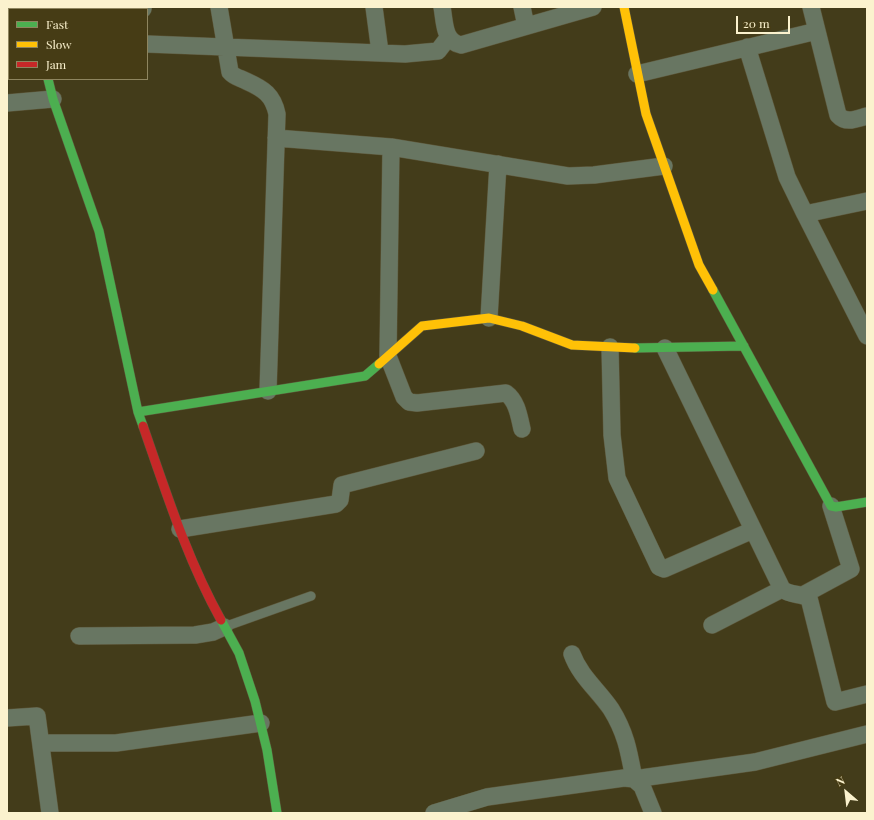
<!DOCTYPE html>
<html>
<head>
<meta charset="utf-8">
<style>
	body { margin:0 }
	#map { position:relative; width:874px; height:820px; overflow:hidden; background:#433c1a; font-family:"Playfair Display",serif }
	canvas { display:block }
	.frame { position:absolute; inset:0; border:8px solid #fbf2ce; pointer-events:none }
	.legend { position:absolute; left:8px; top:8px; width:140px; height:72px; box-sizing:border-box; background:#463c15; border:1px solid #8e855f; margin:0; padding:5px 7px; list-style:none; font-size:12px; color:#fbf2ce }
	.legend li { display:flex; align-items:center; gap:8px; height:20px }
	.legend b { width:20px; border:1px solid #8e855f }
	.north { position:absolute; left:826px; top:772px; width:40px; height:40px; -webkit-text-stroke:3px #463c15; paint-order:stroke; rotate:332deg; font-size:11px; font-weight:700; line-height:16px; text-align:center; color:#fbf2ce }
	.north::after { content:''; display:block; margin:auto; width:14px; height:18px; background:#fbf2ce; clip-path:polygon(50% 0,100% 100%,50% 72%,0 100%) }
	.scale { position:absolute; left:736px; top:16px; width:54px; height:18px; box-sizing:border-box; border:2px solid #fbf2ce; border-top:0; padding-left:5px; font-size:12px; line-height:14px; white-space:nowrap; color:#fbf2ce; -webkit-text-stroke:3px #463c15; paint-order:stroke }
</style>
</head>
<body>
<div id="map">
<canvas width="874" height="820"></canvas>
<div class="frame"></div>
<ul class="legend">
<li><b style="height:5px;background:#4caf50"></b>Fast</li>
<li><b style="height:5px;background:#ffc107"></b>Slow</li>
<li><b style="height:5px;background:#c62828"></b>Jam</li>
</ul>
<div class="north">N</div>
<div class="scale">20 m</div>
</div>
<script>
const c = document.querySelector('canvas').getContext('2d');
c.lineJoin = 'round';
function stroke(path, color, width, dash) {
  c.strokeStyle = color;
  c.lineWidth = width;
  c.lineCap = dash ? 'butt' : 'round';
  c.setLineDash(dash || []);
  c.stroke(path);
}
const lane = new Path2D(`
	M224,627L311,596`);
const street = new Path2D(`
	M143,7V9
	M219,7L230,72C234,77 240,78 246,81C264,89 273,95 277,114L268,391
	M374,7L380,52
	M442,7C445,22 443,41 461,45L593,7
	M522,7L526,26
	M811,7L838,115C846,124 856,119 867,116
	M147,44L405,54L438,51L448,38
	M747,47L787,177L805,214L867,201
	M637,74L817,31
	M7,103L53,99
	M276,138L391,147L568,176L594,175L664,166
	M391,147L388,356L404,397L409,402L417,403L506,393C517,401 519,416 522,429
	M805,214L867,336
	M489,318L498,164
	M610,347L612,435L617,478L659,567L664,569L753,530
	M665,348L782,589C791,596 800,593 809,598L835,702L867,694
	M180,529L336,504L340,500L342,485L476,451
	M803,595L851,569L831,506
	M712,625L782,589
	M79,636L195,635L213,632L224,627
	M572,654C580,676 598,690 611,709C626,733 629,752 634,779L755,762L867,734
	M7,718L37,716L50,813
	M41,743H116L261,723
	M434,813L487,797L624,778L634,779L642,786L653,813`);
const fast = new Path2D(`
	M29,7L30,9
	M48,79L53,99L99,231L138,412L143,426
	M713,290L831,506L836,507L867,502
	M635,348L744,346
	M138,412L365,376L379,364
	M221,620L239,653L255,701L267,750L277,813`);
const slow = new Path2D(`
	M624,7L646,114L699,265L713,290
	M379,364L422,326L489,318L522,326L572,345L635,348`);
const jam = new Path2D(`
	M143,426C166,492 187,559 221,620`);
stroke(lane, '#5d573a', 10);
stroke(street, '#5d573a', 18);
stroke(fast, '#5d573a', 10);
stroke(slow, '#5d573a', 10);
stroke(jam, '#5d573a', 10);
stroke(lane, '#687662', 9);
stroke(street, '#687662', 17);
stroke(fast, '#4caf50', 9);
stroke(slow, '#ffc107', 9);
stroke(jam, '#c62828', 9);
</script>
</body>
</html>
